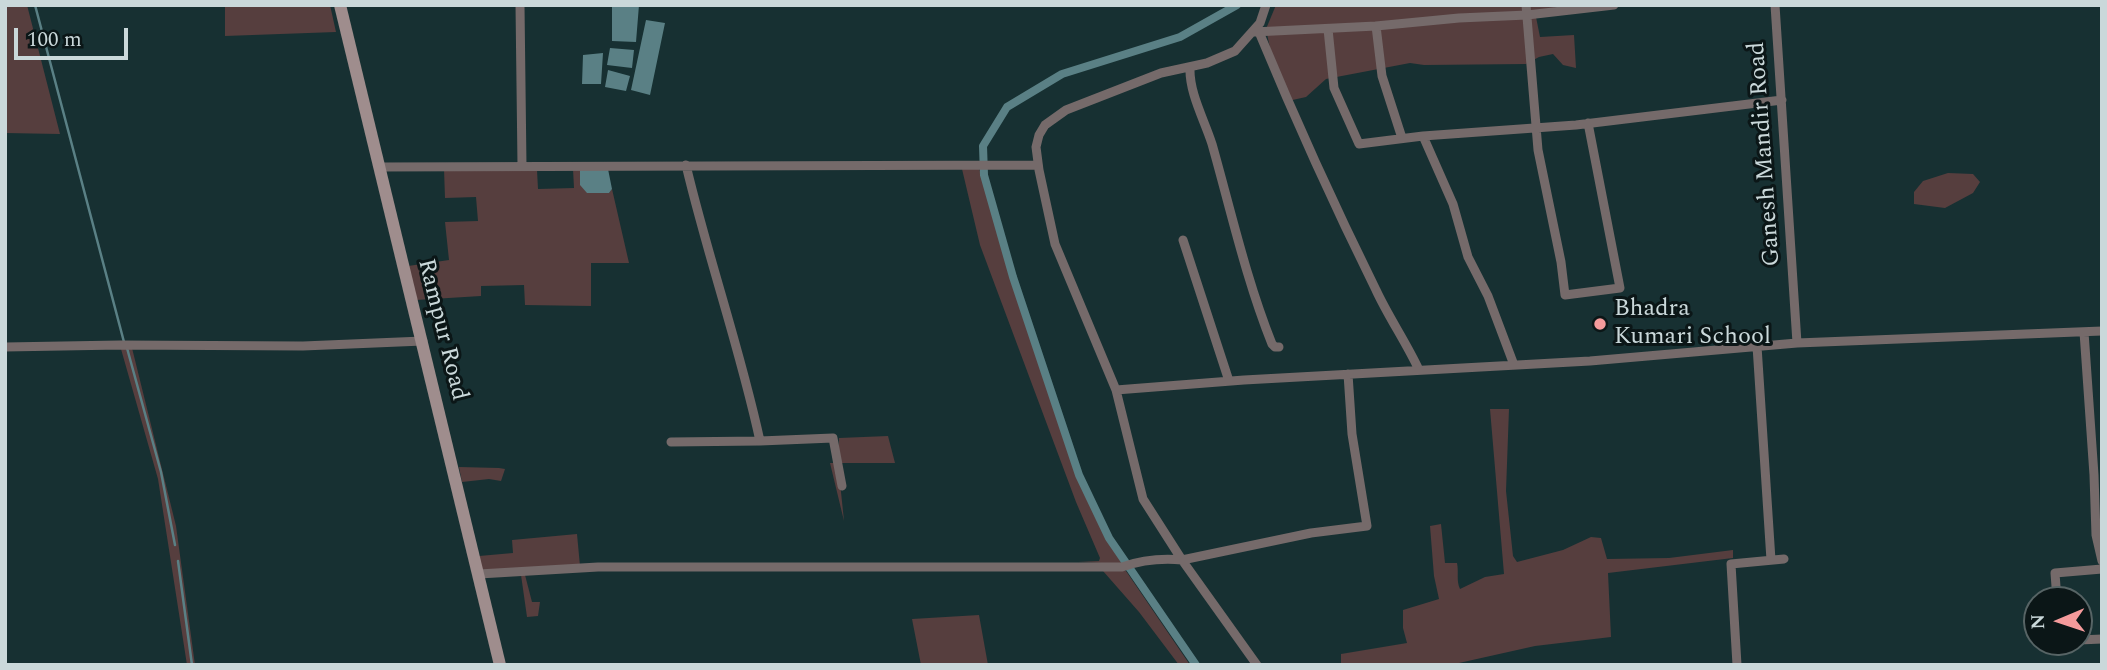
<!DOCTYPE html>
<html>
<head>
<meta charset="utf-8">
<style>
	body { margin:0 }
	#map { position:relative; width:2107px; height:670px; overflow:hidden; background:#173032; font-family:Spectral,serif }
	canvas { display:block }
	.frame { position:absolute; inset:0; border:7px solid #cad8da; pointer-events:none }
	.north { position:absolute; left:2023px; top:586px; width:70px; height:70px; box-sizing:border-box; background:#0b1617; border:2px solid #576465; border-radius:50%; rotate:268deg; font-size:19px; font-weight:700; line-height:28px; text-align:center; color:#cad8da }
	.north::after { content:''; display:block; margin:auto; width:24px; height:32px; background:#f59b9c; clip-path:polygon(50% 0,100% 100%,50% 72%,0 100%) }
	.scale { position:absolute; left:14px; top:28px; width:114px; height:32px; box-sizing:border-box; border:4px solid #cad8da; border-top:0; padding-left:9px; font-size:21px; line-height:24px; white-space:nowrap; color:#cad8da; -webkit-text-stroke:5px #0b1617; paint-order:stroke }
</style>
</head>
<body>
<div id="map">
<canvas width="2107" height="670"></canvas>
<div class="frame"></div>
<div class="north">N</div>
<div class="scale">100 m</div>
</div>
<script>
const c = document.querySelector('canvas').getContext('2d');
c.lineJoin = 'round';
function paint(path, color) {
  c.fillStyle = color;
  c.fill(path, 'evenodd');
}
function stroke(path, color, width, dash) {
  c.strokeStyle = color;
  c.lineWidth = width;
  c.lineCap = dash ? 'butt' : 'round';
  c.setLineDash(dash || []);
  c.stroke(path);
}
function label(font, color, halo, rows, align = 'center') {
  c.font = font + ' Spectral,serif';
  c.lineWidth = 6;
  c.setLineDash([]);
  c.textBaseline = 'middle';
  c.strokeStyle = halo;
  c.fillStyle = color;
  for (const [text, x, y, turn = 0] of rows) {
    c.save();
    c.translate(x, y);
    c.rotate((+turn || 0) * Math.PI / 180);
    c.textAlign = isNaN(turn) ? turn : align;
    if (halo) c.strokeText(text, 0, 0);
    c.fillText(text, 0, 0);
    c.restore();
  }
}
paint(new Path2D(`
	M5,5H27L60,134L5,133Z
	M225,5H330L336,32L225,36Z
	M1276,5H1568L1535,12L1540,37L1574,35L1576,68L1563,65L1553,54L1539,57L1526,64L1424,65L1410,63L1326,79L1306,97L1288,101L1278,86L1266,29Z
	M979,168C999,241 1021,312 1045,383C1066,446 1086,508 1123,564L1078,562L1099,561L1100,558L1076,502L980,245L962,169Z
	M444,169L537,170L538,189L574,188L573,169H580L609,193L612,189L629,263H591V306L525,305L524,285L481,286V296L416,300L408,266L449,260L445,222L478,221L476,197L445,198Z
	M1948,173L1973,174L1980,182L1973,193L1945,208L1914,204V192L1923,181Z
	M132,348L176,526L195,665H187L158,479L121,349Z
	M1490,409H1509L1506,491L1513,556L1517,562L1563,550L1591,537L1601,538L1607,559L1669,558L1733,550V558L1608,573L1611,637L1535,646L1450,665H1341V654L1407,643L1403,628V610L1439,599L1434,576L1430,526L1441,524L1445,563H1457C1459,573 1456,580 1460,589L1485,577L1504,574Z
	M888,436L895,463H838L844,521L830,463H838L839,438Z
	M459,467L499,468L505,469L501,481L489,479L462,482Z
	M577,534L580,566L482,571L479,556L513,553L512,540Z
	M1103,571H1126L1190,665H1179L1139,612Z
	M521,575H525L532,602H540L538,616L527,617Z
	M979,615L988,665H921L912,619Z`), '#563e3e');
paint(new Path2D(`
	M612,5H639L636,42L612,41Z
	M646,20L665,23L650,95L631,90Z
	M610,48L634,50L632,68L607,65Z
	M603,53L601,84H582L583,55Z
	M608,70L630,76L626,91L605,87Z
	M580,169H608L612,189L609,193H587L580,185Z`), '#5a8085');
stroke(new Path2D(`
	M35,5L124,342
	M127,348L161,472L175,545
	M178,561L192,665`), '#5a8085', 2.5);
stroke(new Path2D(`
	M1196,665L1109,538L1079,475L1013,277L984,175L983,146L1007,107L1062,74L1180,37L1237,5`), '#5a8085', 8);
stroke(new Path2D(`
	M520,5L522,166
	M1266,5L1260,23L1235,51L1207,63L1161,73L1066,110L1045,125L1039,135L1036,147L1039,170L1055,244L1116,390L1244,380L1590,361L1797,343L2102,331
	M1526,5L1538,150L1561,262L1565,295L1620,288L1588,123
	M1775,5L1797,343
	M1376,26L1382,76L1402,138
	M1328,29L1334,88L1359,144L1423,136L1576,125L1782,100
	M1254,32L1376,26L1459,18L1527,15L1614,5
	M1259,32C1295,119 1334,205 1376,290C1389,318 1406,342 1419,370
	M1190,67C1189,93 1204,119 1212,144C1231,211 1246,279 1272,344L1275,347H1279
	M1423,136L1453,204L1468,257L1488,296L1514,365
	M686,165C708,258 740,348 760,441L833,438L842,486
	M379,167L1038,165
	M1183,240L1229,381
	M2084,332L2094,475L2096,535L2102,561
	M1757,346L1771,560
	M5,347L120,345L303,346L423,341
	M1116,390L1143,499L1182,560L1257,665
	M671,442L760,441
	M479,574L598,567H1122C1142,560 1160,558 1182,560L1311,533L1367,526L1352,434L1348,374
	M2057,600L2055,573L2102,569
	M2079,640L2102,639
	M1737,665L1731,564L1784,559`), '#756a6a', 9);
stroke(new Path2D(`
	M340,5L500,665`), '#9f8d8d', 12);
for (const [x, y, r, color] of [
	[1600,324,7,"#f59b9c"]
]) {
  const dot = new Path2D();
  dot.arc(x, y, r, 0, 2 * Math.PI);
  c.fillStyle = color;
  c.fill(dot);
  stroke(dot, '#0b1617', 2.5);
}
label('24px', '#cad8da', '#0b1617', [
	["Ganesh Mandir Road",1766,154,-94],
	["Rampur Road",441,330,76]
]);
label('24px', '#cad8da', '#0b1617', [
	["Bhadra",1614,310],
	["Kumari School",1614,338]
], 'left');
</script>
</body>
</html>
